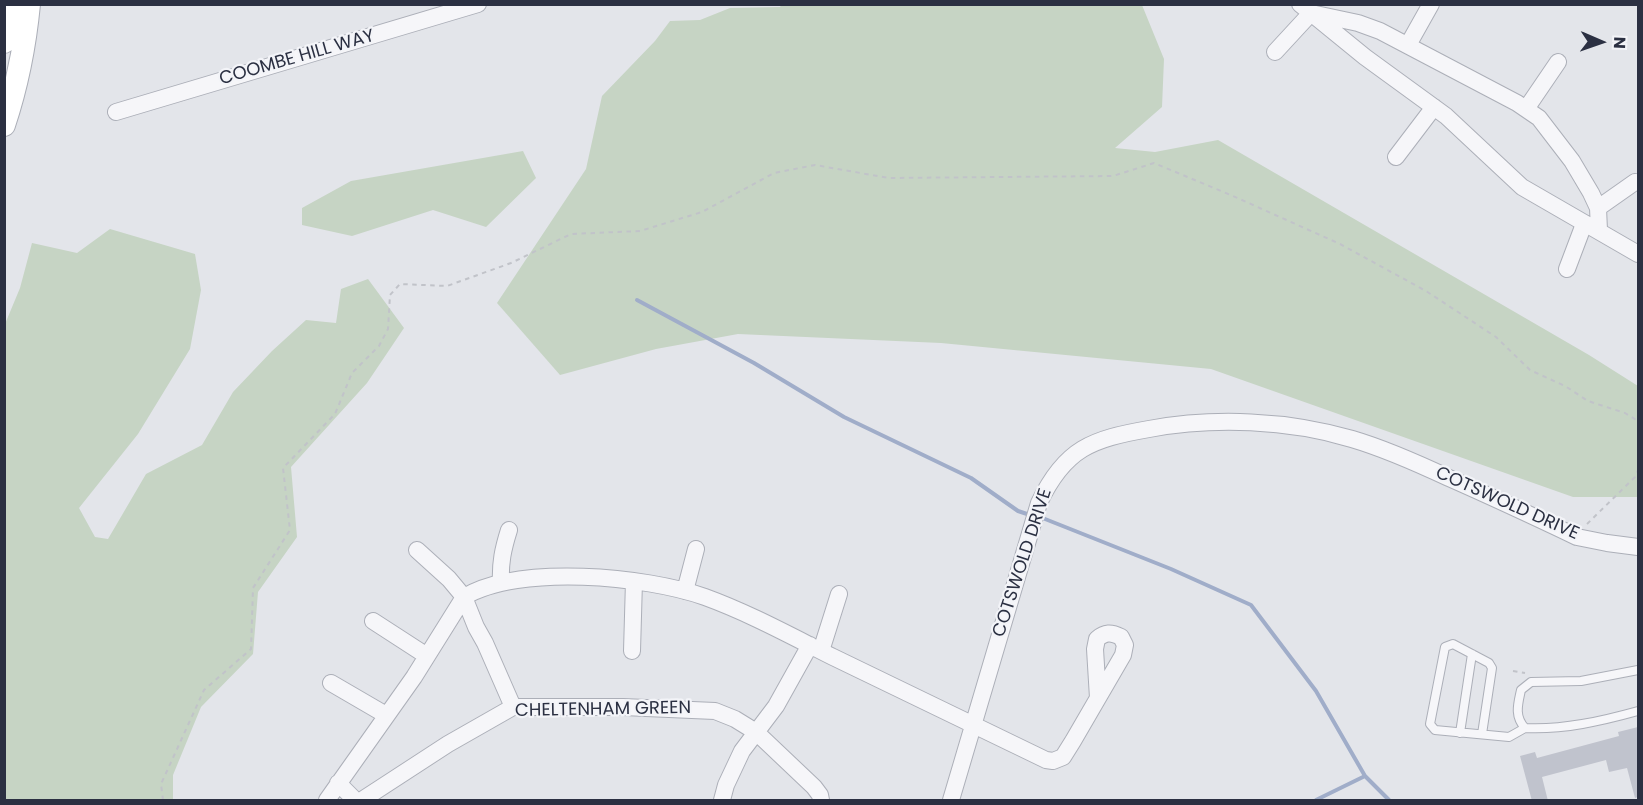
<!DOCTYPE html>
<html>
<head>
<meta charset="utf-8">
<style>
	body { margin:0 }
	#map { position:relative; width:1643px; height:805px; overflow:hidden; background:#e3e5ea; font-family:Poppins,sans-serif }
	canvas { display:block }
	.frame { position:absolute; inset:0; border:6px solid #2b3042; pointer-events:none }
	.north { position:absolute; left:1571px; top:12px; width:60px; height:60px; -webkit-text-stroke:4px #f3f4f8; paint-order:stroke; rotate:92deg; font-size:16px; font-weight:700; line-height:24px; text-align:center; color:#2b3042 }
	.north::after { content:''; display:block; margin:auto; width:21px; height:27px; background:#2b3042; clip-path:polygon(50% 0,100% 100%,50% 72%,0 100%) }
</style>
</head>
<body>
<div id="map">
<canvas width="1643" height="805"></canvas>
<div class="frame"></div>
<div class="north">N</div>
</div>
<script>
const c = document.querySelector('canvas').getContext('2d');
c.lineJoin = 'round';
function paint(path, color) {
  c.fillStyle = color;
  c.fill(path, 'evenodd');
}
function stroke(path, color, width, dash) {
  c.strokeStyle = color;
  c.lineWidth = width;
  c.lineCap = dash ? 'butt' : 'round';
  c.setLineDash(dash || []);
  c.stroke(path);
}
function label(font, color, halo, rows, align = 'center') {
  c.font = font + ' Poppins,sans-serif';
  c.lineWidth = 4.5;
  c.setLineDash([]);
  c.textBaseline = 'middle';
  c.strokeStyle = halo;
  c.fillStyle = color;
  for (const [text, x, y, turn = 0] of rows) {
    c.save();
    c.translate(x, y);
    c.rotate((+turn || 0) * Math.PI / 180);
    c.textAlign = isNaN(turn) ? turn : align;
    if (halo) c.strokeText(text, 0, 0);
    c.fillText(text, 0, 0);
    c.restore();
  }
}
paint(new Path2D(`
	M782,4L1142,5L1164,59L1162,107L1115,148L1155,152L1218,140L1589,355L1638,386V497H1573L1211,369L941,343L738,334L656,349L560,375L497,303L586,169L602,96L655,41L670,21L700,20L730,8L780,7Z
	M523,151L536,178L486,227L433,210L352,236L302,225V208L351,181Z
	M110,229L195,254L201,290L190,349L138,434L79,508L95,537L108,539L146,474L202,445L233,392L272,351L306,320L336,323L341,289L368,279L404,328L367,383L291,467L297,537L258,592L253,654L201,707L173,775V800H5V324L20,288L32,243L77,253Z`), '#c6d4c4');
stroke(new Path2D(`
	M637,300L754,363L844,417L971,478L1018,511L1030,515
	M1040,517L1171,569L1251,605L1316,691L1365,776L1389,800
	M1316,800L1365,776`), '#a0adc9', 4);
paint(new Path2D(`
	M1638,727V797L1635,798L1627,768L1609,772L1606,760L1542,777L1548,801H1532L1520,756L1535,752L1537,758L1619,736L1618,732Z`), '#c0c3cd');
const service = new Path2D(`
	M1638,670L1581,681L1531,682L1521,690C1518,704 1514,716 1525,728C1563,730 1602,721 1638,711
	M1460,733L1472,654
	M1482,734L1492,668L1489,663L1453,644L1445,647L1430,724L1435,730L1509,737L1525,728`);
const minor = new Path2D(`
	M1300,4L1365,57L1446,116L1522,187L1638,254
	M1311,13L1358,23L1380,31L1517,103L1539,118L1572,161L1591,193L1598,208L1599,230
	M1408,45L1431,4
	M1275,52L1311,13
	M1526,109L1558,62
	M116,112L478,4
	M1396,157L1434,107
	M1598,208L1635,182
	M1567,269L1584,224
	M417,550L449,579L464,597L476,627L485,643L513,707
	M501,583C500,563 503,549 509,530
	M685,591L696,549
	M373,621L427,656
	M632,651L634,581
	M821,651L839,594
	M331,683L386,715
	M338,783L355,800
	M327,800L414,677L464,597C519,564 646,576 705,597C749,613 791,636 833,657C904,692 975,726 1046,760L1053,761L1063,757L1073,741L1123,655L1125,645L1121,637C1111,632 1105,632 1097,639L1095,649L1098,698
	M362,800L448,744L513,707H623L715,711L735,719L756,732L814,787L820,795L821,800
	M722,800L726,785L742,751L776,706L810,645
	M951,800L1039,503C1065,448 1092,439 1149,429C1214,417 1288,420 1352,439C1386,449 1417,463 1449,478C1492,497 1535,517 1577,537L1607,543L1638,547`);
const secondary = new Path2D(`
	M4,42L9,4
	M4,125C17,86 25,46 29,4`);
stroke(service, '#acafb8', 10);
stroke(minor, '#acafb8', 18);
stroke(secondary, '#acafb8', 24);
stroke(new Path2D(`
	M1587,524L1635,477L1638,470
	M1513,671L1525,673
	M163,800L161,784L204,690L251,649L253,588L290,530L283,468L335,414L352,373L379,346L388,329L390,295L400,284L447,286L511,263L571,234L640,231L702,212L774,173L815,165L889,178L1113,176L1154,163L1233,196L1340,244L1426,291L1496,337L1530,370L1565,386L1588,401L1625,413L1638,421`), '#c1c3c9', 2, [4.5, 4.5]);
stroke(service, '#f6f6f9', 8);
stroke(minor, '#f6f6f9', 16);
stroke(secondary, '#fff', 22);
label('18px', '#2b3042', '#f3f4f8', [
	["COOMBE HILL WAY",297,58,-16],
	["COTSWOLD DRIVE",1507,504,24],
	["COTSWOLD DRIVE",1023,563,-72],
	["CHELTENHAM GREEN",603,710,-1]
]);
</script>
</body>
</html>
